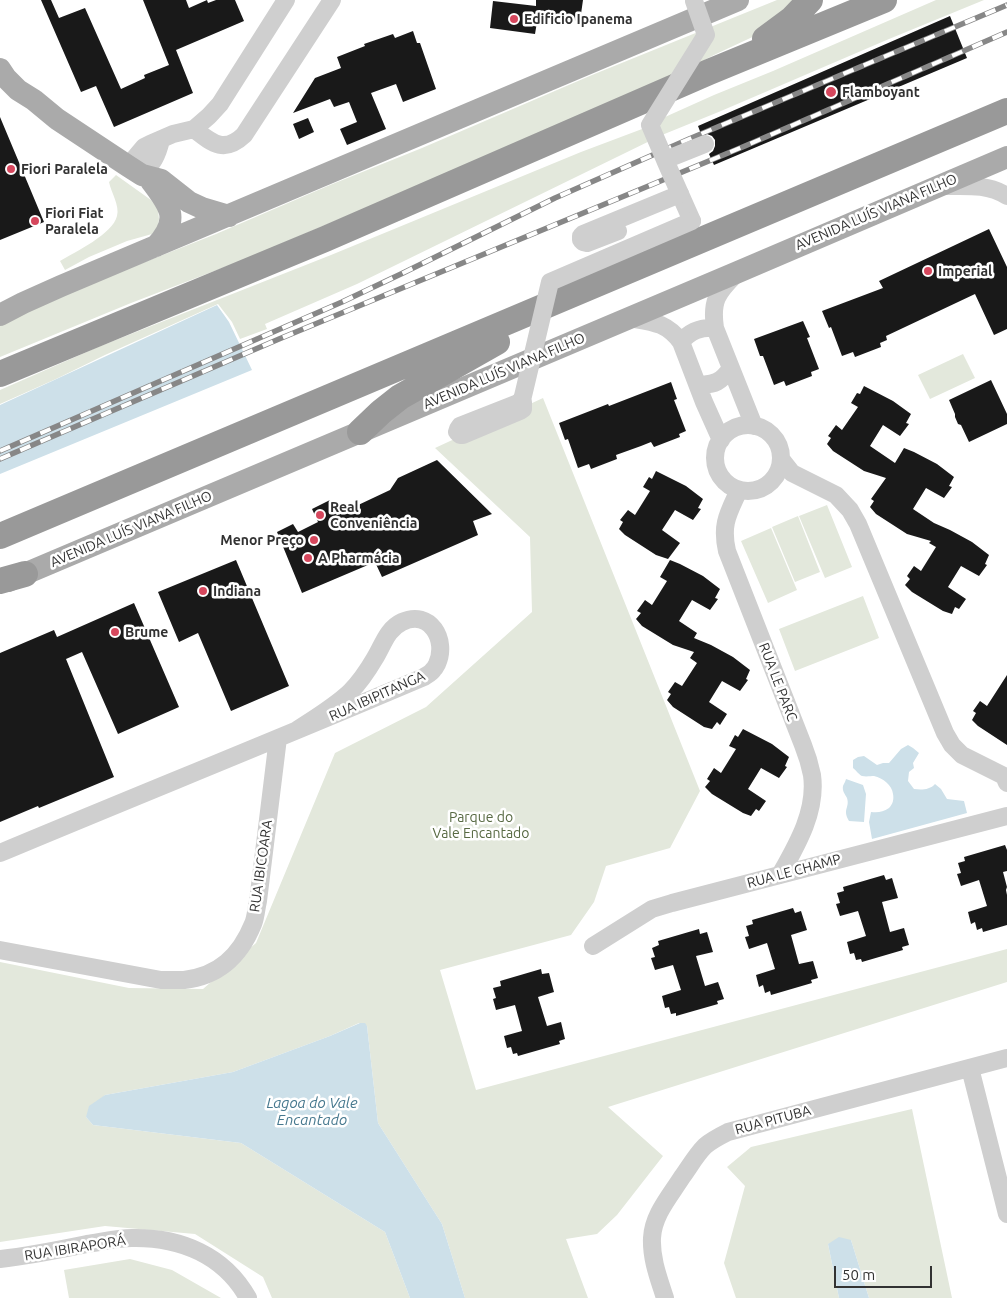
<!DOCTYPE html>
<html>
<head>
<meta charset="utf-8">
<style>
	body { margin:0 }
	#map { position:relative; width:1007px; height:1298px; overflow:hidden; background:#fff; font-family:Ubuntu,sans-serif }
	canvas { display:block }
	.scale { position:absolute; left:834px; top:1266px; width:98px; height:22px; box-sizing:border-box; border:2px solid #323232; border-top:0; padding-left:6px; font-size:15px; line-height:18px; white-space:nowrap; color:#323232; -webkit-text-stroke:4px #fff; paint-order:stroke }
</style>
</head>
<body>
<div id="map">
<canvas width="1007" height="1298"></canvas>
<div class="scale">50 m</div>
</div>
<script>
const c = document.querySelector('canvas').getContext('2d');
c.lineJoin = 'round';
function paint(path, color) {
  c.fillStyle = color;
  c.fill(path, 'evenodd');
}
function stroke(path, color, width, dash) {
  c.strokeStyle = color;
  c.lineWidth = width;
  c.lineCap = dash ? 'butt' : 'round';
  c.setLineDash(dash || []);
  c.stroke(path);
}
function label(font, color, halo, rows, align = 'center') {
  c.font = font + ' Ubuntu,sans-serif';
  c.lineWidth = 5;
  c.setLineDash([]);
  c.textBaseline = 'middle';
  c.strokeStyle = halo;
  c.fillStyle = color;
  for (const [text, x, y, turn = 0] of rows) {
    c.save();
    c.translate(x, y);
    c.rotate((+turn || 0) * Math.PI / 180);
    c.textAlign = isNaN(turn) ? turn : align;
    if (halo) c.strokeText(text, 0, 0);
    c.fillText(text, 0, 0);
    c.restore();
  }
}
paint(new Path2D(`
	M777,0H800L776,26L714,55L662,82L243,260L131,303L0,357V324L69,292L216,234L330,185L422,148L592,75Z
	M936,0H984L889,39L721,111L662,135L357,284L265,324L267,329L240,339L232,322L218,304L105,355L56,379L0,404V390L98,347L331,255L581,152L658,123L665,117L714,95L773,71Z
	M116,175L151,200L158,209L159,219L158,227L152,234L127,241L89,257L65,270L60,261C75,252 113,234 117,216C120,206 111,192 109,182Z
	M963,354L975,378L930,399L918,375Z
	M543,398L700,791L670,848L606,866L594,902L571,935L440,970L476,1090L1007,949V982L608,1107L663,1156L617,1215L597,1234L566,1239L588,1298H465L442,1224L378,1123L367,1026L359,1023L330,1036L233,1072L105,1095L86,1117L93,1125L241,1143L385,1232L410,1298H272L263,1277L195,1234L105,1226L0,1242V962L129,988L203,989L256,943L335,753L426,707L532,612L530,537L435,448Z
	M827,505L852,567L825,578L799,516Z
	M798,516L820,572L795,582L772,527Z
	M771,528L797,590L768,603L741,541Z
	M863,596L879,638L795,671L779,629Z
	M912,1109L952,1298H869L851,1240L828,1244L839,1298H736L724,1263L745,1186L727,1167L751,1147Z
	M130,1259L172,1270L221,1298H69L64,1270Z`), '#e3e8dc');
paint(new Path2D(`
	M217,305L229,322L252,370L0,474V405Z
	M908,745L913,748L919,753L913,763L914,768L909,772L908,781L914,789C921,790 930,790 935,784L941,789L947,799L964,801L967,813L872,839L869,822L871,812C878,813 883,812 889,808C893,804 894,799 893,794C892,785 883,778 874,776C871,776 866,777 862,776C859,775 856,770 853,768V760L858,757L864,756L877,765L883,763H889L901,749Z
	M846,779L863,785L866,794L864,822L849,821C842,809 850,808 847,798C845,794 842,791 843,786C843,786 846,780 846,779Z
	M360,1023H365L367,1026L378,1123L442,1224L465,1298H410L385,1232L241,1143L93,1125L86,1117L89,1106L105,1095L233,1072L330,1036Z
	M839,1237L851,1240L869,1298H839L828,1244Z`), '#cde0e9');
paint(new Path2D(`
	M41,0H51L59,18L85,8L121,89L145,78L144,75L169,65L143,0H186L189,8L207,0L208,3L216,0H235L244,21L176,50L193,93L114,127L96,86L81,92Z
	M536,0H583L580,21L538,16L535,34L490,28L493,1L536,6Z
	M950,16L967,58L714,165L709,154L713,151L715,146V140L712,136L707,134H701L698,126Z
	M413,31L417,43H420L436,89L403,102L396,84L371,93L386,129L347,145L340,129L357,122L349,102L334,107L330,99L293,113L315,78L341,68L337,57L365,46L364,44L393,34L395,38Z
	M0,117L44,222L0,240Z
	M308,118L314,132L299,139L293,124Z
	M989,229L1007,267V329L994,335L975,294L886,336L887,340L880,343L881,347L855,357L853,352L842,356L831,327L829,328L822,311L883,288L879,281Z
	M803,321L810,337L807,338L819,369L811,372L812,376L786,386L784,381L774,385L763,356H760L754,339Z
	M991,380L1007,414V424L969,442L961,425L958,424L955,417V414L949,400Z
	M671,382L677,399L674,400L686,431L679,434L680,437L654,447L651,442L641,446L616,455L617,459L591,469L589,464L578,468L568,439L565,440L559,423L608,404L609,406Z
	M864,386L893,401L911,414L906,423L909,424L900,436L883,425L870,446L895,463L904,448L914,452L937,464L954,477L949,486L952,487L944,498L926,488L913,509L934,523L950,530L972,542L989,555L985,564L987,565L979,576L961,566L948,587L966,599L959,609L955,607L952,614L943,611L912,592L905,585L910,579L907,576L914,566L921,571L936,547L929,543L931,541L907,534L876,514L870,507L874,501L871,499L886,478L864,471L833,451L827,444L831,438L828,436L836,425L842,430L858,407L851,403L857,393L860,394Z
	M437,460L492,514L473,521L478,535L382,577L375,562L302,593L277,532L293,524L298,532L318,522L312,509L330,500L337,515L390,490L398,478Z
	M656,471L686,486L703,499L698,508L701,509L693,520L675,510L662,530L680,543L668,559L656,555L625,535L619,529L623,522L620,520L628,510L635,515L650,491L643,487L649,477L652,479Z
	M236,560L289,686L231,711L198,633L179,642L158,592Z
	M670,560L680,564L703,576L720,589L715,598L718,599L710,610L692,600L679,621L697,633L694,638L711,645L733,657L750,670L746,679L748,680L740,691L722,681L709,702L727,714L720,725L717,722L712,729L704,727L673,707L667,700L671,694L668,692L675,682L682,686L697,663L690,658L694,652L673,645L642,626L636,619L641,613L637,611L645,600L652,605L667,581L660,577Z
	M134,603L179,707L118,734L82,652L66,659L114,777L39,808L38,806L0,822V653L54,630L57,637Z
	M1007,675V745L978,726L972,720L976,713L973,711L980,701L987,706Z
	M743,729L772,744L789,757L785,766L787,767L779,778L761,768L748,789L766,801L759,811L756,809L751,816L743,813L712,794L705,787L710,781L707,779L714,768L721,773L736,749L729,746L735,735L738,737Z
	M1005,845L1007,850V871L1003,872L1007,887L1006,890L1007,895V925L983,932L982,928L977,930L975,922L971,924L968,912L987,906L979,880L961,886L957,874L961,873L958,863L965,861L964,857Z
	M884,875L886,880L892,878L898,898L882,902L890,932L904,928L909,945L902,947L903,950L862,962L861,959L856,960L854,953L850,954L847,942L866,936L858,911L840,916L836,904L840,903L837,893L844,891L843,887Z
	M793,908L795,913L801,911L807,930L791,935L799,964L813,961L818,978L811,980L812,983L771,995L770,991L765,993L763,985L759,987L756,975L775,969L767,943L749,949L745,937L749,936L746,926L753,924L752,920Z
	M699,929L700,934L707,932L713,952L696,956L705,986L718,982L724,999L717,1001L718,1004L676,1016V1013L671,1014L669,1007L665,1008L662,996L681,990L673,965L655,970L651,958L655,957L652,948L659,945L658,941Z
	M541,969L542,974L549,973L554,992L538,997L547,1026L561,1022L565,1039L559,1041L560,1044L518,1056L517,1053L513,1054L511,1047L507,1048L504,1036L522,1031L515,1005L496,1010L493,999L496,998L493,988L501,986L500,981Z`), '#191919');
stroke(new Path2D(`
	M194,129C212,143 224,154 244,135L332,0
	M128,166L144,147L150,144L173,134L194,129L209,116L220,104L286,0
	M142,175C153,162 157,157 161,140
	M946,186C967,186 988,184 1007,196
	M680,194L692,221
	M736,274C717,293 711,301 715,328L754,426
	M629,318C652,322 666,322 681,342L704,402L721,440
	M681,342C690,331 700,327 715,328
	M698,384C714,386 722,381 731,368
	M715 458a33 33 0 1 1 66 0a33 33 0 1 1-66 0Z
	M781,459L792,473L836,495L850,510L858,524L945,733L952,745L962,755L1004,776L1007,783
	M739,490C728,514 721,524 727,551L803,745C807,755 810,765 812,775C817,811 797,845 780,875
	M0,853C141,794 283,737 424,677C427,675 431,673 433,670C434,670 437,664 437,664C448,640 430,609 402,622C387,629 383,645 375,658C368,670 360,682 350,692C334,707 315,718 297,730
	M593,946L652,909L672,903L1007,816
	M0,950L161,980C169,980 177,980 184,980C219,976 240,956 253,924C256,917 256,909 258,901L278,738
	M970,1068L1007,1214
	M0,1259C29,1256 58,1250 87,1244C101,1242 117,1238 132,1238C180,1237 224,1255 248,1298
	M665,1298C659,1279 651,1259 652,1238C653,1215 670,1196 682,1177C690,1166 696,1155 705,1146C712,1140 720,1136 728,1132L1007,1058`), '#cfcfcf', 18);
stroke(new Path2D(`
	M0,69L6,78L18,90L34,100L57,119L128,166L142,175L161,180L189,202L202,208L229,216
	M151,181C170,206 181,219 156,246
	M0,315L23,303L61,286L738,0
	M8,581L738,272L1007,157`), '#aaa', 22);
stroke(new Path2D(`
	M765,39L792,19L810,0
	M0,374L325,239L709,72L884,0
	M360,432L381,412L400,397L497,342
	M0,536L1007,111
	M0,581L25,574`), '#999', 26);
const rail = new Path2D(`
	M0,451L342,302L403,273L555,198L689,139L1007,5
	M0,459L279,339L745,146L1007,32`);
stroke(rail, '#878787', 5.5);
stroke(rail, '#fff', 4, [11]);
stroke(new Path2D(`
	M694,1L706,35L650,125L665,160L705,144
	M618,231L587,243L583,242L581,240V236L583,234L680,194L665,160
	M523,402V409L520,411L463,435H460L457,432L458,429L460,426L516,404L521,401L523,396L550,282L692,221`), '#cfcfcf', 18);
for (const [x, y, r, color] of [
	[514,19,5,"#d6475d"],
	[831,92,6,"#d6475d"],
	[11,169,5,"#d6475d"],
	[35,221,5,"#d6475d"],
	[928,271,5,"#d6475d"],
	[320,515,5,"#d6475d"],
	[314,540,5,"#d6475d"],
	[308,558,5,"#d6475d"],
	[203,591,5,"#d6475d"],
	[115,632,5,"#d6475d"]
]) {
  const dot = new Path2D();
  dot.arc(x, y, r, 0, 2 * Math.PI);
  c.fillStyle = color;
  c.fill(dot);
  stroke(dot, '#fff', 2);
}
label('bold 14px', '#323232', '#fff', [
	["Edificio Ipanema",524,19],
	["Flamboyant",842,92],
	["Fiori Paralela",21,169],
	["Fiori Fiat",45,213],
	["Paralela",45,229],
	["Imperial",938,271],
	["Real",330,507],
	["Conveniência",330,523],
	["Menor Preço",304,540,"right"],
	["A Pharmácia",318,558],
	["Indiana",213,591],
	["Brume",125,632]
], 'left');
label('14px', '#323232', '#fff', [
	["AVENIDA LUÍS VIANA FILHO",876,212,-23],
	["AVENIDA LUÍS VIANA FILHO",504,371,-23],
	["AVENIDA LUÍS VIANA FILHO",131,529,-23],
	["RUA LE PARC",778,682,69],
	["RUA IBIPITANGA",377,696,-24],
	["RUA IBICOARA",261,866,-82],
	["RUA LE CHAMP",794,871,-15],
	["RUA PITUBA",773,1120,-15],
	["RUA IBIRAPORÁ",75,1248,-9]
]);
label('14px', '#586a43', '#fff', [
	["Parque do",481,817],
	["Vale Encantado",481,833]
]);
label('italic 15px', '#46788e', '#fff', [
	["Lagoa do Vale",312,1103],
	["Encantado",312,1120]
]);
</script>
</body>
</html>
